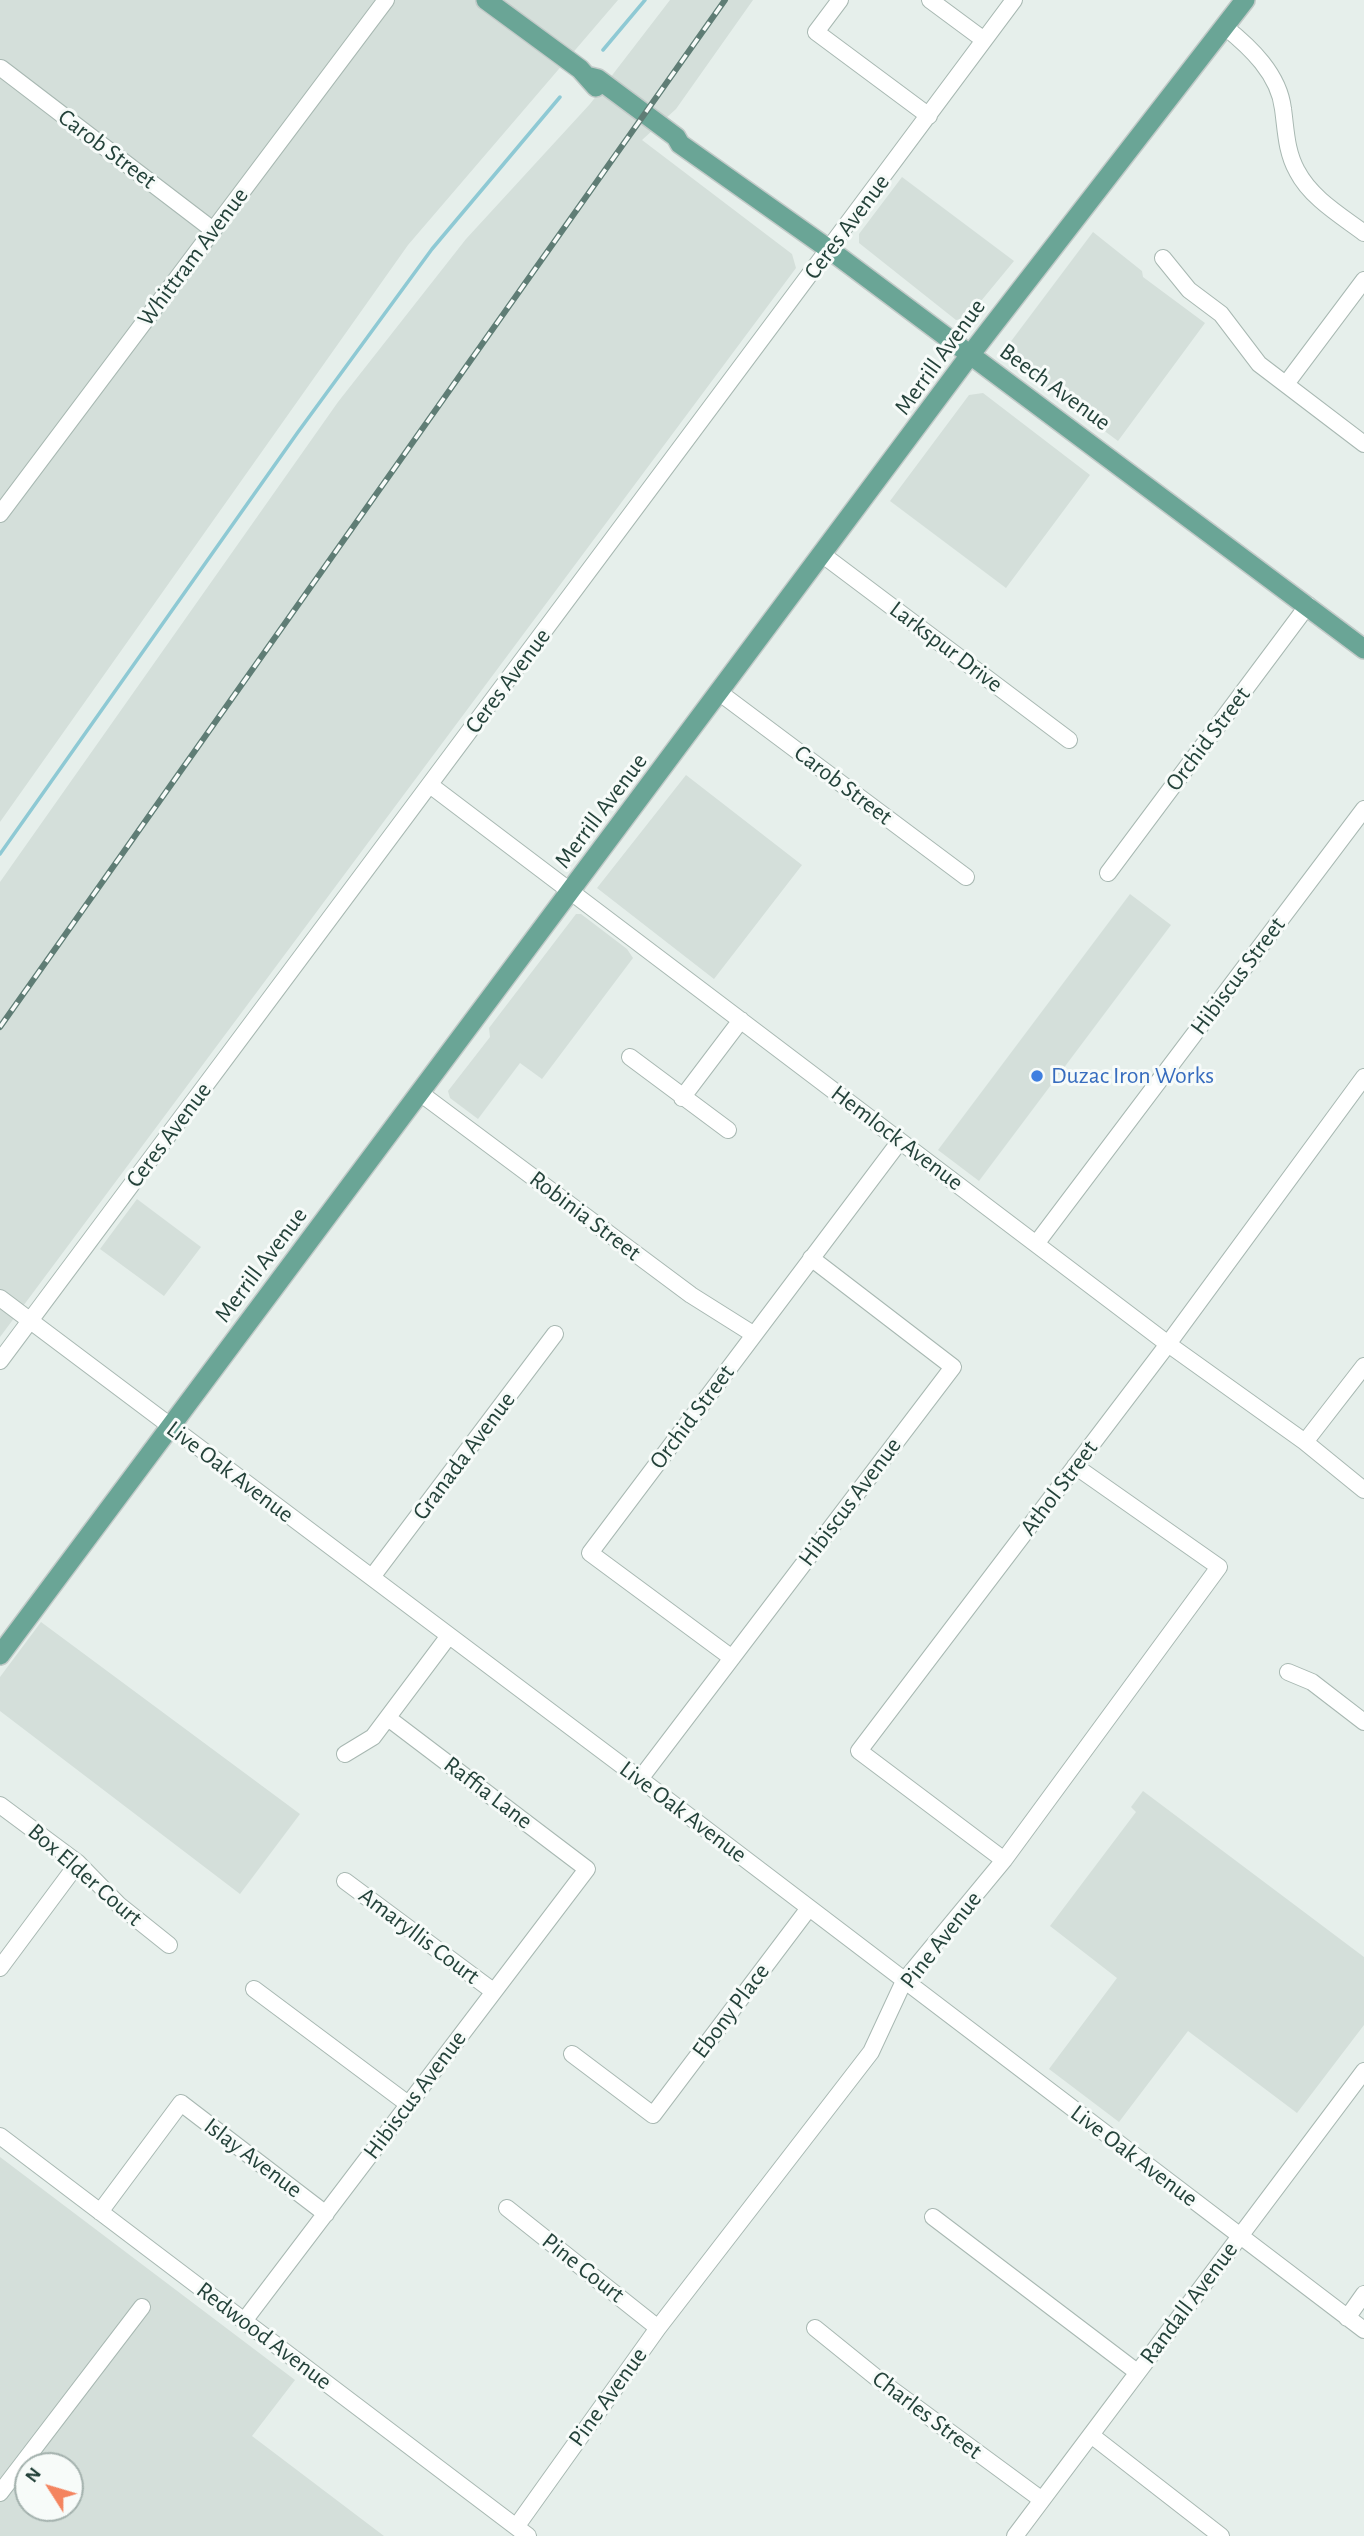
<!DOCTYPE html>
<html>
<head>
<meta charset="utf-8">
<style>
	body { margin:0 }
	#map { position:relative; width:1364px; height:2536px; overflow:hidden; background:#e6efeb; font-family:"Alegreya Sans",sans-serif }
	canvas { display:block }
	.north { position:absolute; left:14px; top:2452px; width:70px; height:70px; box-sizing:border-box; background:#f7fbf9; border:2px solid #a3b1ad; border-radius:50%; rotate:307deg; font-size:19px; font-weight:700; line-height:28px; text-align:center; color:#24423a }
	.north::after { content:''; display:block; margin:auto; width:24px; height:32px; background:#f4845f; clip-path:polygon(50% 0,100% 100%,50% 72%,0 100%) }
</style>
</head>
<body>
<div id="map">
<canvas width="1364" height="2536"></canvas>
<div class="north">N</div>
</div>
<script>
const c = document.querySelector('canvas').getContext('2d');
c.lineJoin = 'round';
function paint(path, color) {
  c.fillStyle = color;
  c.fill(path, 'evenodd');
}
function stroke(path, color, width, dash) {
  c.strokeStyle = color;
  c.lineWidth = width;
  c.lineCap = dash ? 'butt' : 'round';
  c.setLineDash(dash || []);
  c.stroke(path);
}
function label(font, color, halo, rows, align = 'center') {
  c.font = font + ' "Alegreya Sans",sans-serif';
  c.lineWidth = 6;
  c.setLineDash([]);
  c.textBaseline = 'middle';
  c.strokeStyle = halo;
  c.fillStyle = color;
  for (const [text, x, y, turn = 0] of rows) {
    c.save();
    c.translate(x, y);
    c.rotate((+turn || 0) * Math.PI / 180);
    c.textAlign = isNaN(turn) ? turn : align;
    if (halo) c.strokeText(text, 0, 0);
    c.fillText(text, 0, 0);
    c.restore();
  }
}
paint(new Path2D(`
	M0,0H618L408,245L0,822Z
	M670,0H753L676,109L642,140L792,254L796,268L0,1337V882L338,402L466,239L590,104Z
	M902,177L1014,261L967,318L956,320L859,243V234Z
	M1093,232L1142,271L1143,277L1205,323L1118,441L1006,358L1003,352Z
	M983,393L1090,475L1006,588L890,501L969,395Z
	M686,775L802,865L714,979L597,888Z
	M1130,894L1171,925L979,1181L938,1150Z
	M576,914H581L627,949L633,958L542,1079L520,1063L478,1119L450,1098L448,1091L490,1037L489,1028Z
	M137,1199L201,1247L164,1296L100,1249Z
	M41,1622L300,1814L240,1894L0,1711V1677Z
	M1143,1791L1364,1957V2025L1297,2113L1188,2031L1119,2122L1049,2069L1117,1978L1050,1926L1136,1812L1131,1807Z
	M0,2157L295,2380L252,2436L384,2536H0ZM28,2466H70V2508H28Z`), '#d4dfda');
stroke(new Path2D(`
	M603,50L645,0
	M0,854L298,432L432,249L560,97`), '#8ec9d4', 3.5);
const minor = new Path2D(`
	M840,0L816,32L929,116
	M930,0L984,40
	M1225,27C1250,47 1279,74 1283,109C1286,130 1286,151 1297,171C1311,198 1340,215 1364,233
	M1,68L213,230
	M1163,258L1189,290L1221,314L1259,364L1364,444
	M1286,384L1364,280
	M0,514L386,0
	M823,555L1069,740
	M720,693L966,877
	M430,785L1168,1344L1305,1442L1364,1490
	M1108,873L1308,605
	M630,1057L728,1130
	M420,1093L691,1295L753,1334
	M682,1098L741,1020
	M1036,1244L1364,809
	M0,1298L640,1779L1364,2330
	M0,1361L1014,0
	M1305,1442L1364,1366
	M372,1577L555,1334
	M732,1658L590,1553L900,1141
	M1288,1672L1312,1682L1364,1722
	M345,1754L373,1737L448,1637
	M640,1779L953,1367L811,1258
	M0,1805L78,1863L119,1905L169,1945
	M1004,1860L859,1751L1168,1344L1364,1077
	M345,1881L493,1991
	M0,1968L78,1863
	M254,1989L408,2104
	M572,2054L653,2115L809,1908
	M0,2136L528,2536
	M507,2208L658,2328
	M100,2212L181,2103L326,2214
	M933,2217L1137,2372
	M1347,2318L1364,2294
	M244,2321L587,1869L388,1718
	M815,2328L883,2383L1042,2500
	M1091,2435L1221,2536
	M0,2493L142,2307
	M516,2527L658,2328L871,2052L904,1981L1004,1860L1219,1567L1075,1466
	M1015,2536L1364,2071`);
const major = new Path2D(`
	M486,0L580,69L596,87
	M590,77L598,79L676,137L680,144L830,250L1364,649
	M0,1655L970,355L1245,0`);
stroke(minor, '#a8b8b2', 18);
stroke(major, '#c2cac8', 22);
stroke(minor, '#fff', 16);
stroke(major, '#6aa596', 19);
const rail = new Path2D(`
	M0,1027L725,0`);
stroke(rail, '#5f7d75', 6);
stroke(rail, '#f7fbf9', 3.5, [10]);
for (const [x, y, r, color] of [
	[1037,1076,7,"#3f7fe0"]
]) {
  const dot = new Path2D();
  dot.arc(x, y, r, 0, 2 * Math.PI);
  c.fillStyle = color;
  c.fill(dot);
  stroke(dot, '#f7fbf9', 2.5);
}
label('24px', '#24423a', '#f7fbf9', [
	["Carob Street",107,149,37],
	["Ceres Avenue",847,227,-53],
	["Whittram Avenue",193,257,-53],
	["Merrill Avenue",940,357,-54],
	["Beech Avenue",1055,387,36],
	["Larkspur Drive",946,647,37],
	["Ceres Avenue",508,681,-53],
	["Orchid Street",1208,739,-53],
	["Carob Street",843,785,37],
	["Merrill Avenue",601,811,-53],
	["Hibiscus Street",1238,976,-53],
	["Ceres Avenue",169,1135,-53],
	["Hemlock Avenue",897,1138,37],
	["Robinia Street",585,1216,37],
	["Merrill Avenue",261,1265,-53],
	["Orchid Street",692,1417,-53],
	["Granada Avenue",464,1456,-53],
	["Live Oak Avenue",230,1472,37],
	["Athol Street",1059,1488,-53],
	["Hibiscus Avenue",850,1502,-53],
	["Raffia Lane",488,1793,37],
	["Live Oak Avenue",683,1812,37],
	["Box Elder Court",85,1875,41],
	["Amaryllis Court",419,1936,37],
	["Pine Avenue",941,1940,-52],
	["Ebony Place",731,2011,-53],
	["Hibiscus Avenue",415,2095,-53],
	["Live Oak Avenue",1134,2156,37],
	["Islay Avenue",253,2158,37],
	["Pine Court",583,2268,38],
	["Randall Avenue",1189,2303,-53],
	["Redwood Avenue",264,2336,37],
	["Pine Avenue",608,2397,-54],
	["Charles Street",927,2415,37]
]);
label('24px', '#366cbe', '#f7fbf9', [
	["Duzac Iron Works",1051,1076]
], 'left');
</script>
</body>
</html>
